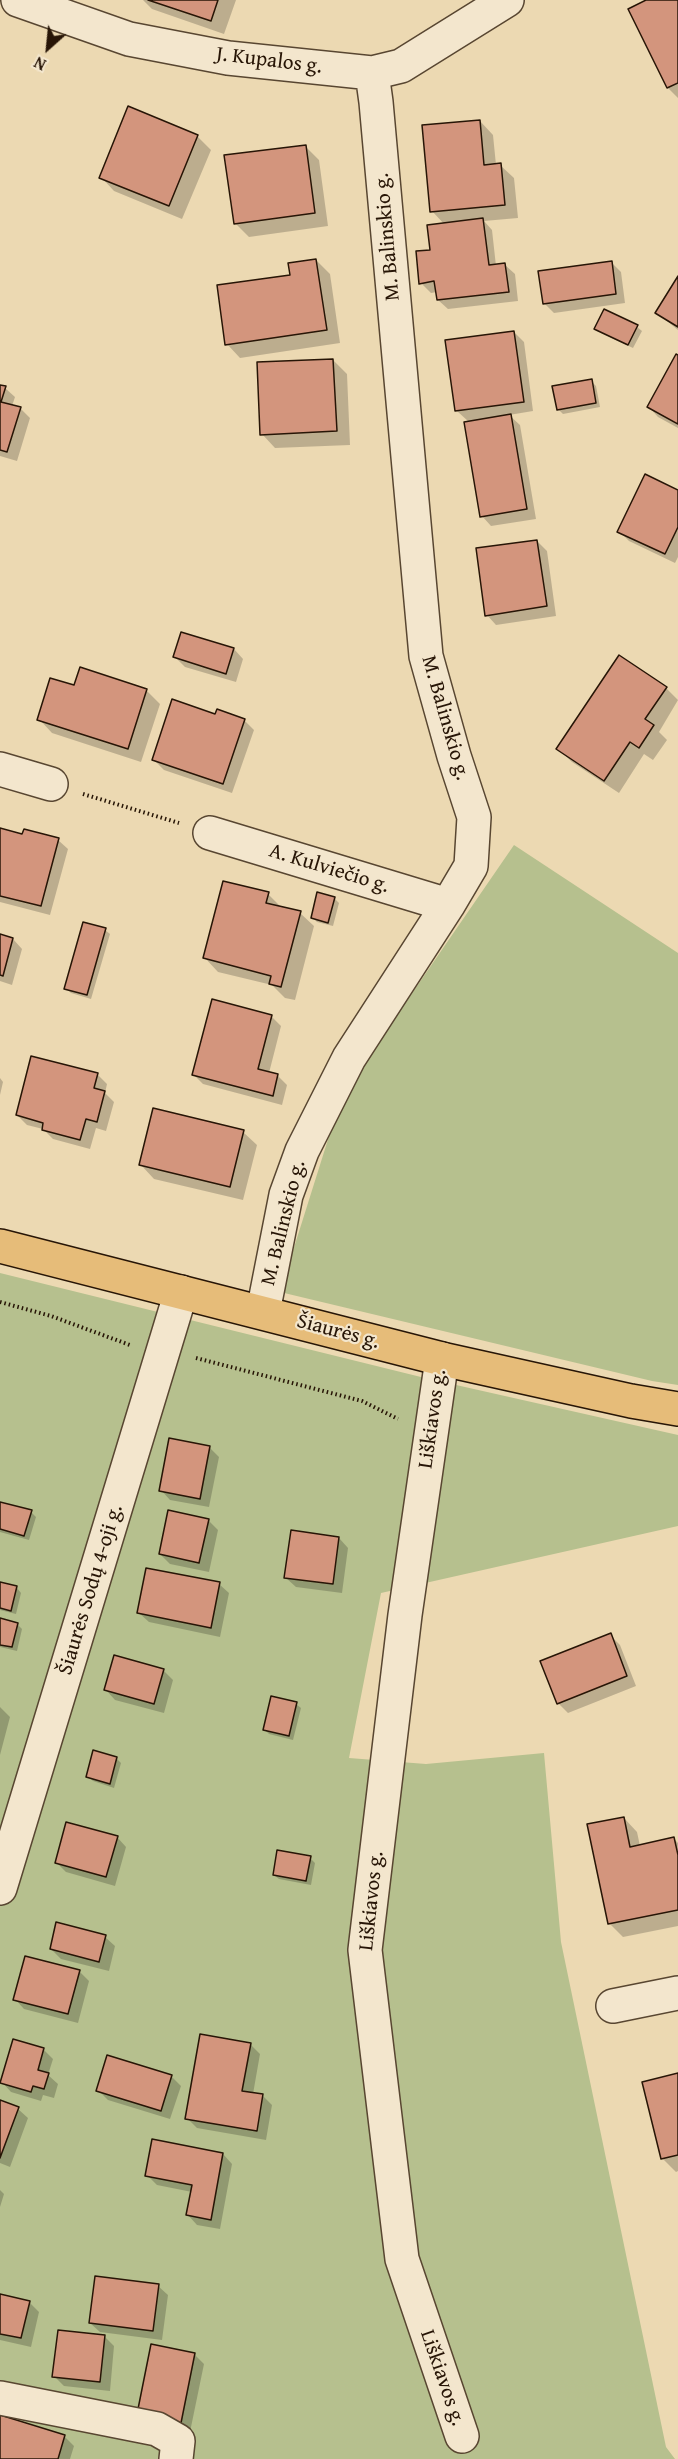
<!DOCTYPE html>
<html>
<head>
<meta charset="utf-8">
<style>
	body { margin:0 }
	#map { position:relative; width:678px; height:2459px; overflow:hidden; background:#ecd9b2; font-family:"Gentium Book Plus",serif }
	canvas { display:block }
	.north { position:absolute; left:18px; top:18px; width:60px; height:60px; -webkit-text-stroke:4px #f3e6cd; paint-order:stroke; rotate:207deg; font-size:16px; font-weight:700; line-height:24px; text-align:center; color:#271506 }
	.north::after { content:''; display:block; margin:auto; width:21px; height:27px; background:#271506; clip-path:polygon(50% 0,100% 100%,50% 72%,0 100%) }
</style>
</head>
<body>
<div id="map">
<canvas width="678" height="2459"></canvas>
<div class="north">N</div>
</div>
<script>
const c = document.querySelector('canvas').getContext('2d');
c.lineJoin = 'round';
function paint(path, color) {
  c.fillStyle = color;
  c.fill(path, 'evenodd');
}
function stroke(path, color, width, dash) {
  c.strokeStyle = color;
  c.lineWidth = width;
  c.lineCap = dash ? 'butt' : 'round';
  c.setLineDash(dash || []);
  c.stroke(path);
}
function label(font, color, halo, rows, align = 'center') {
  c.font = font + ' "Gentium Book Plus",serif';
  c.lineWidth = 4.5;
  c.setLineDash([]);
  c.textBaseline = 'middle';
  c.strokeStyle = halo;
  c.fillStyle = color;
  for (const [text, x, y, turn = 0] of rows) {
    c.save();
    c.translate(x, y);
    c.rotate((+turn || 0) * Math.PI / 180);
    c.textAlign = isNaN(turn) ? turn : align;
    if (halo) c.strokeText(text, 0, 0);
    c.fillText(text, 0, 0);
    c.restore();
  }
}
paint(new Path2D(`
	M514,845L678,953V1385L652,1381L280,1292L342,1095Z
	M0,1273L425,1378L678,1435V1526L381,1593L349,1758L426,1764L544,1753L561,1942L666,2447L675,2459H0Z`), '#b6c08e');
paint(new Path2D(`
	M143,0H236L224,34L152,9Z
	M650,0H678V98L668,88Z
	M480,121L493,135L496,165H500L514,178L518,218L484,221L492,230L496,266L505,265L515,274L518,301L448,309L438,300L437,292L431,293L421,283L432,251L445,225L432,211Z
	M197,136L211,150L182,219L114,191L101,177Z
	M305,146L319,160L328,226L249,237L235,223Z
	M316,260L330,274L340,343L240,358L227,344L291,276Z
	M611,262L621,272L625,303L554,313L544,303Z
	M678,279V330L657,313Z
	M637,327L642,331L633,348L601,333L596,328Z
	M514,332L524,342L533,411L509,415L520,425L536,519L491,526L482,516L469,422L457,411Z
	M678,357V428L658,417L649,407Z
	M333,360L347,374L350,445L275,448L262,434Z
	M591,381L596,386L600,407L563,414L558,409Z
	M0,386L5,388L15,397L12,406L20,408L30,418L17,461L0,456Z
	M678,491V557L675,563L629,541L619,531Z
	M537,541L547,551L556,616L496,625L487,615Z
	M234,649L243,659L236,682L185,667L175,657Z
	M75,687L146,690L160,704L141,762L52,733L39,719Z
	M666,688L678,700L659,732L667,740L653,760L644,754L619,793L572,762L558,749Z
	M216,716L244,720L254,730L232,793L164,770L154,760Z
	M0,830L23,836L58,840L68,849L50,915L0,902Z
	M268,894L282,908L300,913L314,926L295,1000L285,998L272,985L218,972L205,958Z
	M334,898L339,903L333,926L317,922L312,917Z
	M105,930L110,934L91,999L71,993L66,988Z
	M0,936L13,939L22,949L12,985L0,981Z
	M271,1016L281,1026L269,1073L278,1076L287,1085L282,1105L203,1084L194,1075Z
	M97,1074L107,1084L105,1093L114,1102L106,1131L96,1128L90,1149L53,1139L43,1129L27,1125L17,1115Z
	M0,1078L3,1082L0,1095Z
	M243,1132L257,1145L243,1200L154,1179L141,1165Z
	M209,1447L219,1457L209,1507L170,1500L161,1490Z
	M0,1503L31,1512L36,1517L29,1540L0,1532Z
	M208,1520L218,1530L209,1572L170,1564L160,1554Z
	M339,1538L348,1548L342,1593L296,1587L286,1578Z
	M0,1583L17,1588L21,1593L16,1614L0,1610Z
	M219,1584L229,1593L220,1637L149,1622L139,1613Z
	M0,1620L18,1625L22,1629L17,1651L0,1647Z
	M610,1635L620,1645L636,1686L568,1713L558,1703Z
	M163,1670L173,1680L164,1713L115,1700L106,1690Z
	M296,1704L301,1708L293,1740L269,1734L264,1729Z
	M0,1707L10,1717L0,1755Z
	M116,1758L121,1763L114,1788L93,1781L88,1776Z
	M624,1818L637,1832L640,1846L674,1839L678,1843V1926L623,1937L609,1923Z
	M117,1837L126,1847L115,1886L66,1872L57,1863Z
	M310,1858L315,1863L311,1885L279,1879L274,1875Z
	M105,1937L115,1946L109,1971L61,1959L51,1949Z
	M80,1972L89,1981L78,2023L24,2009L15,1999Z
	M250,2044L260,2054L253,2094L262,2095L272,2105L266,2140L197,2128L187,2118Z
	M44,2050L53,2059L48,2075L58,2084L54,2098L43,2095L41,2101L11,2092L2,2082Z
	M678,2075V2171L676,2172L662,2158Z
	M171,2076L181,2086L170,2119L108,2100L98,2090Z
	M0,2102L18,2109L28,2118L10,2167L0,2163Z
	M223,2154L232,2164L220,2229L197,2225L188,2215L192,2192L157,2185L147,2175Z
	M0,2190L4,2194L0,2207Z
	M158,2286L168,2295L162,2340L100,2332L90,2323Z
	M0,2296L29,2302L39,2312L31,2347L0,2340Z
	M104,2336L114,2346L110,2391L64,2386L54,2376Z
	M194,2354L204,2364L190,2432L148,2423Z
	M0,2421L64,2436L74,2446L70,2459H0Z`), '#0003');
const building = new Path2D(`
	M148,0H218L211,21Z
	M646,0H678V83L667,88L628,9Z
	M128,106L198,135L169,206L99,178Z
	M480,120L484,165L501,163L505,205L430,212L422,125Z
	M306,145L315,213L234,224L224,155Z
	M483,218L489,265L505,263L509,292L437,300L434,281L419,284L416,251L430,250L427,225Z
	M316,259L327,330L225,345L217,285L290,275L288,263Z
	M612,261L616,294L543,304L538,271Z
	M678,276V327L655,313Z
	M604,309L638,325L628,345L594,329Z
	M514,331L524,402L455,411L445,340Z
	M676,354L678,355V424L647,407Z
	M333,359L337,431L260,435L257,362Z
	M592,379L596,403L557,410L552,386Z
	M0,385L6,386L1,402L21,407L7,452L0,450Z
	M511,414L527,509L480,517L464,422Z
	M645,474L678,490V527L665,554L617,532Z
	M537,540L547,606L485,616L476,548Z
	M181,632L234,648L226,674L173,657Z
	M619,655L667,687L645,719L654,725L639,748L630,742L604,781L556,749Z
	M80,667L147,689L128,749L37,720L50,678L74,685Z
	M172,699L215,714L217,709L245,719L223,784L152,760Z
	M0,828L22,834L24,829L59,838L41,906L0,896Z
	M223,881L269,892L266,903L301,911L281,987L269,984L271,976L203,958Z
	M317,892L335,897L328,923L311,918Z
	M83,922L106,928L87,995L64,989Z
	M0,934L13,938L3,976L0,975Z
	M212,999L272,1015L258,1069L278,1074L273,1096L192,1075Z
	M31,1056L98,1073L94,1088L105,1091L97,1122L86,1119L80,1140L42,1130L43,1123L16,1115Z
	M153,1108L244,1130L230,1187L139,1165Z
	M169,1438L210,1446L200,1499L159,1491Z
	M0,1502L32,1510L24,1536L0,1529Z
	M168,1510L209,1519L199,1563L159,1554Z
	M291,1530L339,1537L333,1584L284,1578Z
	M146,1568L220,1582L211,1628L137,1613Z
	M0,1582L17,1586L11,1611L0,1608Z
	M0,1618L18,1623L12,1647L0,1645Z
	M611,1633L627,1676L557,1704L540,1661Z
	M114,1655L164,1669L154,1704L104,1690Z
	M271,1696L297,1702L289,1736L263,1730Z
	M93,1750L117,1757L110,1784L86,1777Z
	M624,1817L630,1847L674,1837L678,1855V1910L608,1924L587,1824Z
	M66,1822L118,1836L106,1877L55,1863Z
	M277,1850L311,1856L306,1881L273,1875Z
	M56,1922L106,1935L99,1962L50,1949Z
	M25,1956L80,1970L68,2014L13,2000Z
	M200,2034L251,2043L242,2091L263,2094L257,2131L185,2119Z
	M13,2039L44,2048L38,2070L49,2073L44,2089L33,2086L31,2092L0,2083Z
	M107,2055L172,2075L161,2111L96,2091Z
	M678,2073V2155L661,2159L642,2082Z
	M0,2100L19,2107L0,2158Z
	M152,2139L223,2153L211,2220L186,2215L192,2185L145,2176Z
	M95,2276L159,2284L153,2331L89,2323Z
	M0,2294L30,2301L21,2338L0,2334Z
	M58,2330L105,2335L100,2382L52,2377Z
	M151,2344L195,2353L181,2423L137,2414Z
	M0,2415L65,2435L58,2459H0Z`);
paint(building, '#d3957d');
stroke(building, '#271506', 1.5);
const minor = new Path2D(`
	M18,0L129,39L228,58L372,73L401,66L507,0
	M0,769L51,784
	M210,833L448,905
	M263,1312L286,1195L302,1151L349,1058L448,905L471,866L474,817L454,756L426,656L376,102L372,73
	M442,1359L405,1615L365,1950L402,2259L462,2436
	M0,1888L181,1292
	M613,2006L678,1993
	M0,2398L157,2429L178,2441L176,2459`);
const major = new Path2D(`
	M0,1246L442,1359L631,1401L678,1409`);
stroke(minor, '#584631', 36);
stroke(major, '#271506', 36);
stroke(new Path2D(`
	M83,794L179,823
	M0,1302L51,1316L130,1345
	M196,1358L362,1401L398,1419`), '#271506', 4, [1.5, 3]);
stroke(minor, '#f3e6cd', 33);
stroke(major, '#e6bc79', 33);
label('21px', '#271506', '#f3e6cd', [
	["J. Kupalos g.",269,61,7],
	["M. Balinskio g.",388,237,-95],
	["M. Balinskio g.",445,718,74],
	["A. Kulviečio g.",329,869,17],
	["M. Balinskio g.",284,1223,-76],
	["Šiaurės g.",338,1332,15],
	["Liškiavos g.",433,1419,-82],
	["Šiaurės Sodų 4-oji g.",91,1590,-73],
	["Liškiavos g.",372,1901,-84],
	["Liškiavos g.",442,2378,71]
]);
</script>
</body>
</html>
